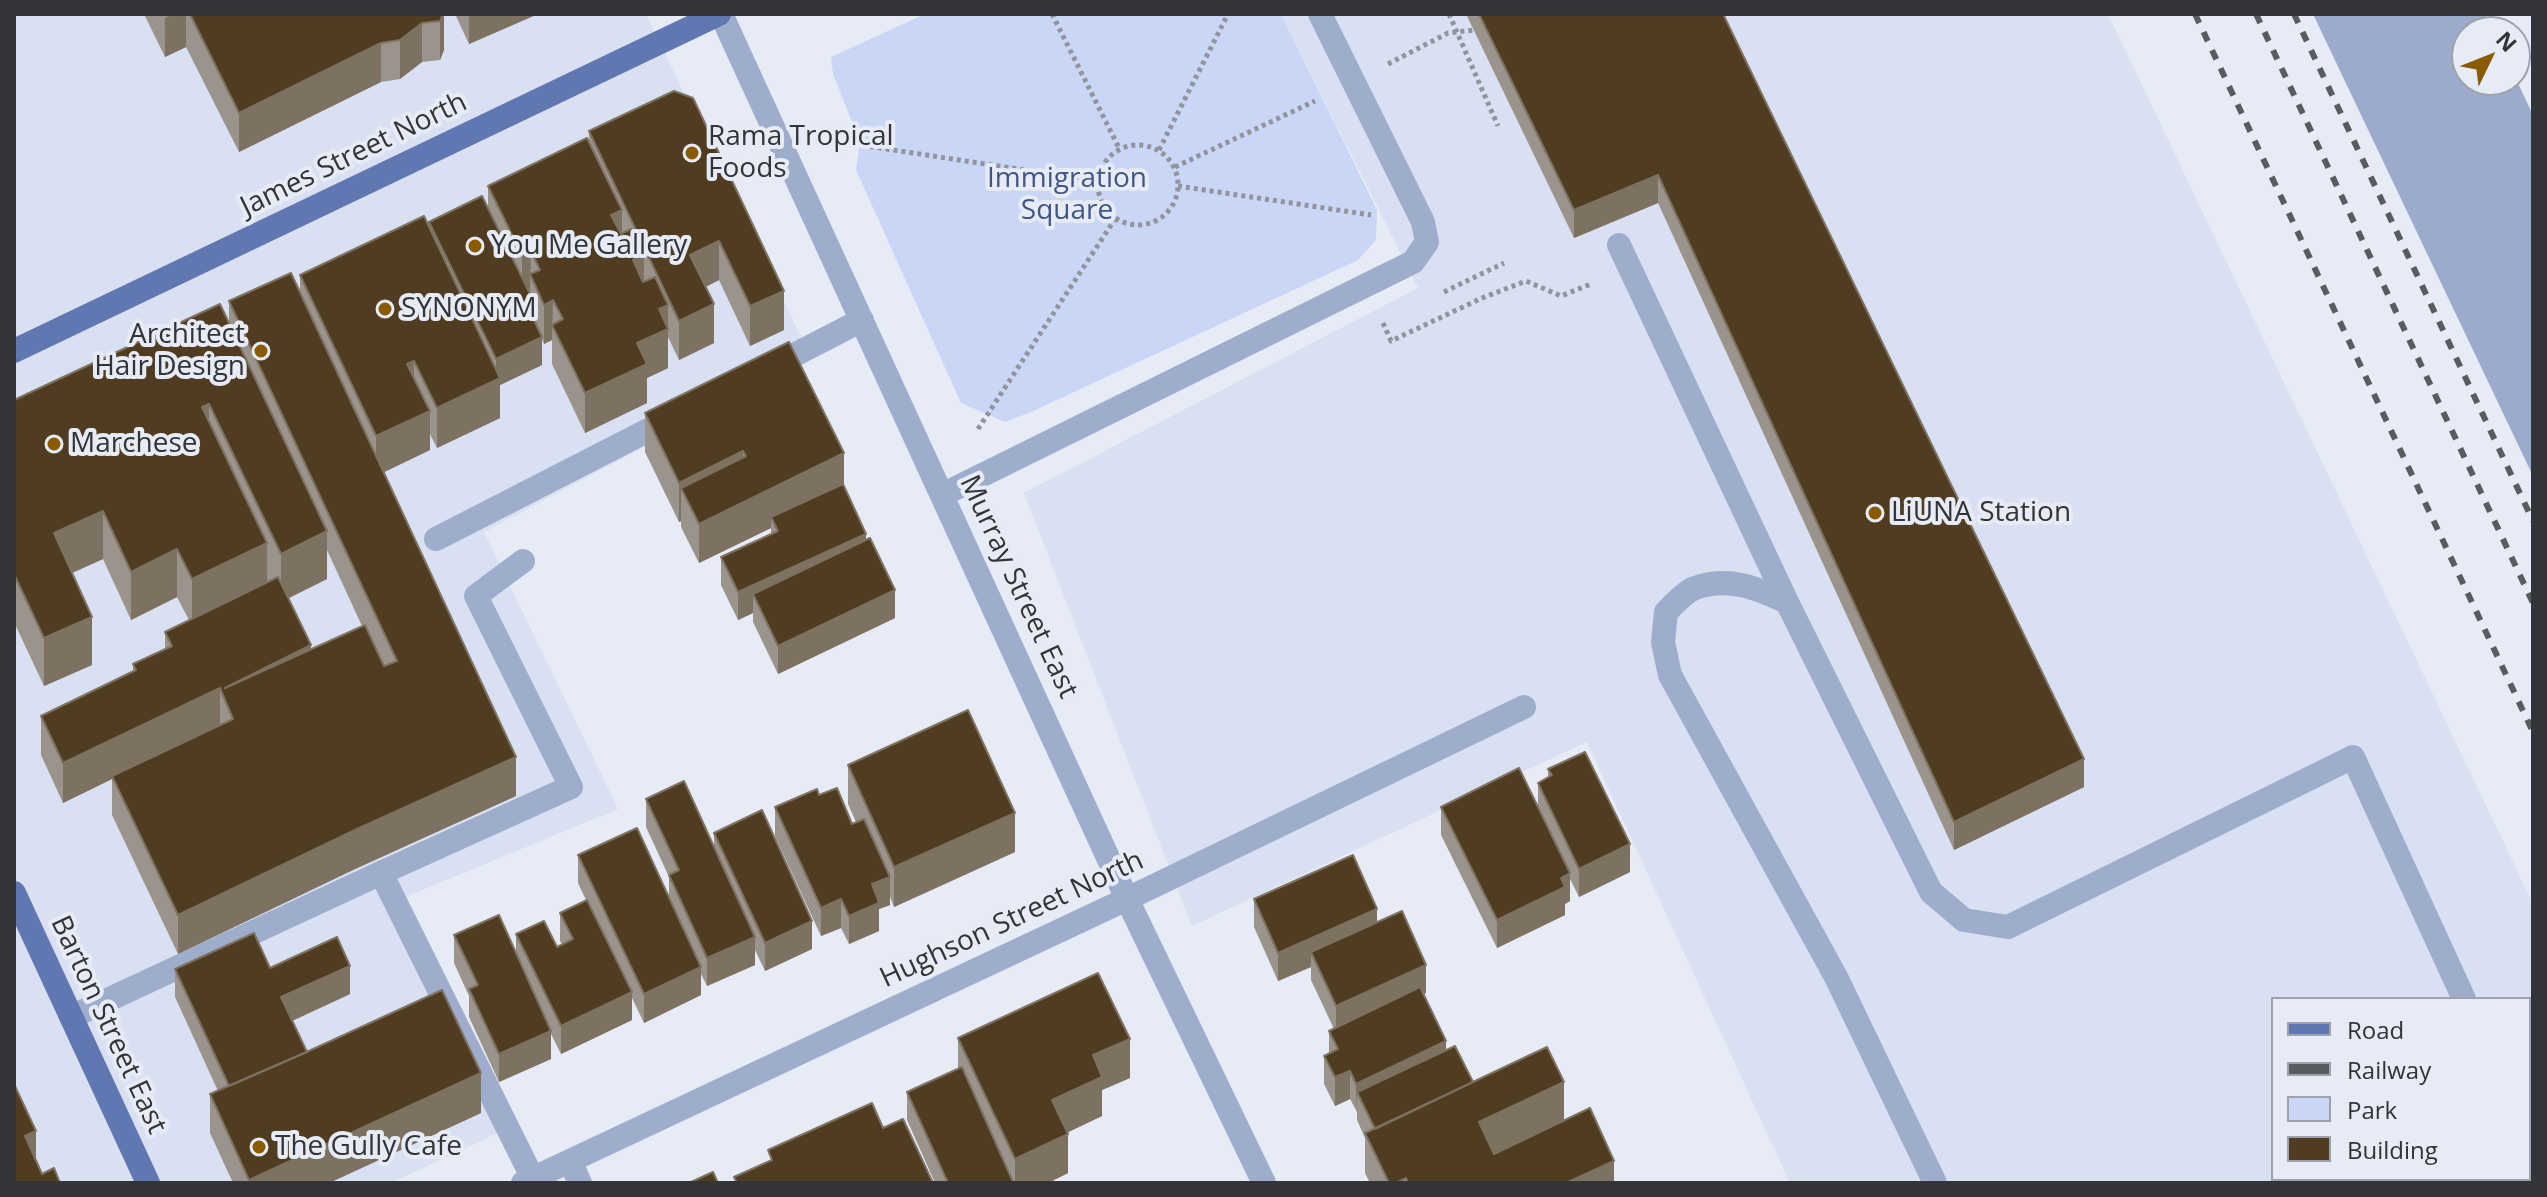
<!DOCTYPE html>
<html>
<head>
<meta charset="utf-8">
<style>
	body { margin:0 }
	#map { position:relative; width:2547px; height:1197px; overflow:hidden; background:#e6ebf6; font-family:"Open Sans",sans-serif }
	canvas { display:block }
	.frame { position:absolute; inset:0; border:16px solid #323438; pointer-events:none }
	.legend { position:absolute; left:2271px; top:997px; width:260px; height:184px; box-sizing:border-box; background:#e6ebf6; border:2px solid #9ea2aa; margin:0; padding:10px 14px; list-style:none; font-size:24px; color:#323438 }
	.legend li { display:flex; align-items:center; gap:16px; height:40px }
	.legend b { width:40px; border:2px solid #9ea2aa }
	.north { position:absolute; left:2451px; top:16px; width:80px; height:80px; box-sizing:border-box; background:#e6ebf6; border:2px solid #9ea2aa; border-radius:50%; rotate:47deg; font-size:22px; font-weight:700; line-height:32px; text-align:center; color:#323438 }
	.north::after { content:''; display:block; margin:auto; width:28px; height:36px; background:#895a00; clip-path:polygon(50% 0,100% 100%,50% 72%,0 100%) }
</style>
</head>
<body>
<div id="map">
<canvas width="2547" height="1197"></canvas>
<div class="frame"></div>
<ul class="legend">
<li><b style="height:10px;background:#6177b1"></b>Road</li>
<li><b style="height:10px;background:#585b60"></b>Railway</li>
<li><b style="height:22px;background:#c9d6f5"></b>Park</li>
<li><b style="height:22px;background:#503d21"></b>Building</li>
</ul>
<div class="north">N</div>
</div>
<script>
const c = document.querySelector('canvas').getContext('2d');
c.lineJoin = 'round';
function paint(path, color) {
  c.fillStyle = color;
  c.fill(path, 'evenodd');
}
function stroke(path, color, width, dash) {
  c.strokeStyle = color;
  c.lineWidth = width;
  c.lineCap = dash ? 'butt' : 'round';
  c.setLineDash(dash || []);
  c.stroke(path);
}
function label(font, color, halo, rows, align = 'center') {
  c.font = font + ' "Open Sans",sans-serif';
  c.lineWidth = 8;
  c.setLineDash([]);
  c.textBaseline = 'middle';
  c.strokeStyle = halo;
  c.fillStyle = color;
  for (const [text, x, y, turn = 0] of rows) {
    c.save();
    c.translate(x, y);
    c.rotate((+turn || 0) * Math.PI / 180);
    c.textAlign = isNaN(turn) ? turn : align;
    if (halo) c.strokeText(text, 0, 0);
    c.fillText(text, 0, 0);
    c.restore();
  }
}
paint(new Path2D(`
	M14,14H646L811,358L484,532L618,809L403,898L510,1127L391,1183H14Z
	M1281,14H2108L2533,904V1183H1790L1587,742L1192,926L1024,493L1418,288ZM2273,999H2529V1179H2273Z`), '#d8e0f1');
paint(new Path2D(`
	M925,14H1281L1377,210L1376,240L1358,260L1031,412L1005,422L961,403L856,170L860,142L833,74L831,57Z`), '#c9d6f5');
paint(new Path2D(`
	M2313,14H2485L2494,32H2467V80H2515V77L2533,115V476Z`), '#9caacb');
stroke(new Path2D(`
	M1052,14L1119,148
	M1449,14L1498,126
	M1388,64L1448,33L1474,30
	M854,144L1097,181
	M1098 185a40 40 0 1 1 80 0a40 40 0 1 1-80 0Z
	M1159,150L1228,14
	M1175,167L1315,101
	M1178,186L1371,215
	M1444,292L1504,263
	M1383,323L1391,341L1482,298L1526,281L1561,296L1591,284
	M978,429L1115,219`), '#91949c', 5, [4, 4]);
stroke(new Path2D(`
	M721,14L1127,899L1264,1183
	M1619,245L1787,602
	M769,368L862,320
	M942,495L1413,262L1427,242L1423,222L1320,14
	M436,539L672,418
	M523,561L476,596L571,787L381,873L535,1183
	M71,1017L381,873
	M570,1161L580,1183
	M523,1183L1127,899L1524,707
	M1935,1183L1836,977L1670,675L1663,642L1666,612C1674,604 1685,592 1695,588C1728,576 1757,588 1787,602L1931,892L1964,920L2008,927L2353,757L2464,999`), '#9fadcd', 24);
stroke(new Path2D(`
	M14,351L719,14
	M14,893L148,1183`), '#6177b1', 24);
stroke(new Path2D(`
	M2195,14L2533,732
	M2256,14L2533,603
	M2294,14L2533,521`), '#585b60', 6, [10, 10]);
paint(new Path2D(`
	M144,14H444V50L440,60L422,62L400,79L381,82L239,152L186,47L165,57Z
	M455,14H538L469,44Z
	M1466,14H1723L2084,787L1954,850L1658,203L1574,238Z
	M674,91L784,330L750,346L719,280L705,287L714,343L679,360L668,337V368L647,378V403L585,433L552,364V340L544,344L542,339V365L500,385V418L437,448L430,434V450L384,472L516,796L355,869L178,954L112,815V779L63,803L41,755V716L133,671V664L165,649V632L189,620L177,597L131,620L103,559L72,573L92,665L44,686L14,622V400L229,325V301L300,293V275L429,228V222L488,208V186L589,143V131ZM327,550L362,626L311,649L288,598L327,579Z
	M645,413L844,486L895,618L778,674L753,622V613L738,620L721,585V557L771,534V528L699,563L681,527V521L679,522L645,452Z
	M848,765L1015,852L894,907L890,897V905L879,909V931L849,944L841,928L821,936L775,836V807L819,795L852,824L856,822L848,804Z
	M1548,769L1630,872L1579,897L1570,879V901L1565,904V915L1497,948L1441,835V807L1538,806V783L1548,777Z
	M646,799L714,846V833L812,949L765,971L755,950V965L707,986L701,974V995L644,1023L632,998V1020L561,1054L551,1034V1059L499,1082L469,1017V996L454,963V935L516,954V934L557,947L562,944L560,941V913L586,900L578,883V855L669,897V877L646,827Z
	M1254,899L1377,922L1426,993L1424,994L1446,1050L1473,1082L1564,1120L1614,1183H1370L1365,1173V1138L1357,1120V1112L1350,1099L1335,1106L1324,1084V1056L1329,1053V1031L1334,1029L1311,980V967L1278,981L1254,927Z
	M270,968L350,994L292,1021L307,1052L481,1113L329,1183H233L210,1133V1094L218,1091L175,997V969Z
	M958,1038L1130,1078L1102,1090V1116L1067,1132L1068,1173L1048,1183H935L907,1120V1092L958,1069Z`), '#9b948c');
paint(new Path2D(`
	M173,14H186V47L165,57V18Z
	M443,14H444V50L440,60V21Z
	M469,14H538L469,44Z
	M422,23V62L400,79V40Z
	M381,43V82L239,152V113Z
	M1658,175V203L1574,238V210Z
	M622,210V249L611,215Z
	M719,241V280L690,295V255Z
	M531,251L530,291L522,294V255Z
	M644,255V295L633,260Z
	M784,291V330L750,346V306Z
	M533,300V328L526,303Z
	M553,300L552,340L544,344V305Z
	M714,304V343L679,360V321Z
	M668,305V368L647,378V403L585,433V393L637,343L659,309Z
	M542,337V365L500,385V418L437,448V408L496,380V359Z
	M414,361V400L407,364Z
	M209,404V452L202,407Z
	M430,411V450L376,476V436Z
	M743,451V490L681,488V521L679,522V483Z
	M844,453V493L771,517V528L699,563V524Z
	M103,511V559L54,581V533Z
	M327,531V579L281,602V554Z
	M866,534V562L753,594V613L738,620V592Z
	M267,543V591L192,627V579Z
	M177,549V597L131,620V572Z
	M895,590V618L778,674V646Z
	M92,617V665L44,686V638Z
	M311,645V684L233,719L225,688Z
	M220,688V728L112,776V779L63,803V763Z
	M516,757V796L355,869L178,954V915L355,830Z
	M2084,759V787L1954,850V822Z
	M1015,813V852L894,907V867Z
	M1630,844V872L1579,897V869Z
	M1570,873V901L1565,904V915L1497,948V920L1561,878Z
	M890,877V905L879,909V931L849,944V916L872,884Z
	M841,899V928L821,936V908Z
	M1377,909V937L1311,952V967L1278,981V953Z
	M812,921V949L765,971V943Z
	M755,937V965L707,986V958Z
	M1426,965V993L1336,1035V1006Z
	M350,966V994L281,1026V997Z
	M701,967V995L644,1023V994Z
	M632,992V1020L561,1054V1026Z
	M551,1031V1059L499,1082V1054Z
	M1130,1039V1078L1102,1090V1116L1052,1140V1100L1093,1055Z
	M1446,1041V1069L1357,1092L1356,1113V1084Z
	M1350,1071V1099L1335,1106V1077Z
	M481,1073V1113L329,1183H249V1180Z
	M1564,1082V1121L1479,1162V1122Z
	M36,1131V1171L25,1136Z
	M1068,1134V1173L1048,1183H1015V1159Z
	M1614,1161V1183H1566Z`), '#7d7161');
const building = new Path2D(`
	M190,14H443L440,21L422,23L400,40L381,43L239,113Z
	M1479,14H1723L2084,759L1954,822L1658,175L1574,210Z
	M674,91L693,98L784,291L750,306L719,241L690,255L714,304L679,321L589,131Z
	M587,138L622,210L611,215L621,234L631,229L644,255L633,260L643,282L655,277L668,305L659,309L668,329L637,343L647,364L585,393L552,325L563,319L553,300L544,305L530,274L540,270L531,251L522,255L488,186Z
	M482,196L533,300L526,303L542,337L496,359L429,222Z
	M424,216L500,378L437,408L414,361L407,364L430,411L376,436L300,275Z
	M291,273L516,757L355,830L178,915L112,776L233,719L220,688L63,763L41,716L136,670L133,664L172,646L165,632L278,577L311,645L225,688L365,625L384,666L397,661L229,301Z
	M220,304L327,531L281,554L209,404L202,407L267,543L192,579L177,549L131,572L103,511L54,533L92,617L44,638L14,574V400Z
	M789,342L844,453L699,524L681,488L746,456L743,451L679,483L645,413Z
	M843,484L866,534L738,592L721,557L778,531L771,517Z
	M870,538L895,590L778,646L753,594Z
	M968,710L1015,813L894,867L848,765Z
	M1585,752L1630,844L1579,869L1538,783L1552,775L1548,769Z
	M1519,768L1570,873L1561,878L1565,887L1497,920L1441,807Z
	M684,781L755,937L707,958L669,875L679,870L646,799Z
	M837,788L852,824L864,819L890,877L872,884L879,903L849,916L841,899L821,908L775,807L817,789L819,795Z
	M762,810L812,921L765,943L714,833Z
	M637,828L701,967L644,994L578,855Z
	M1353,855L1377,909L1278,953L1254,899Z
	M587,900L632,992L561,1026L516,934L544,921L557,947L573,939L560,913Z
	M1402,911L1426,965L1336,1006L1311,952Z
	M499,915L551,1031L499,1054L469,989L478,985L454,935Z
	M254,933L270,968L337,937L350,966L281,997L307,1052L229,1086L175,969Z
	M1098,973L1130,1039L1093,1055L1102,1077L1052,1100L1068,1134L1015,1159L958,1038Z
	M1420,987L1446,1041L1356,1084L1350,1071L1335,1077L1324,1056L1338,1049L1329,1031Z
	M442,990L481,1073L249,1180L210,1094L311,1050Z
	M1455,1046L1473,1082L1375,1129L1357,1092Z
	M1547,1047L1564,1082L1479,1122L1494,1154L1590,1108L1614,1161L1566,1183H1408L1406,1178L1396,1183H1389L1365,1133Z
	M962,1067L1013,1182L1010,1183H948L907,1092Z
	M14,1084L36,1131L25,1136L42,1174L54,1168L60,1183H14Z
	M872,1103L883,1128L903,1119L933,1183H737L734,1177L772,1160L768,1150Z
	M713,1172L718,1183H689Z`);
paint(building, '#503d21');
stroke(building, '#7d7161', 2);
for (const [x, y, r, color] of [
	[692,153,8,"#895a00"],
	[475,246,8,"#895a00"],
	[385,309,8,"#895a00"],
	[261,351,8,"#895a00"],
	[54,444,8,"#895a00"],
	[1875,513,8,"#895a00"],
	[259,1147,8,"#895a00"]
]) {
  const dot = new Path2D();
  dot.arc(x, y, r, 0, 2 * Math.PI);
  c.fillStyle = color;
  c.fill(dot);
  stroke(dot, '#e6ebf6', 3);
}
label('28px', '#323438', '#e6ebf6', [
	["Rama Tropical",708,137],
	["Foods",708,169],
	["You Me Gallery",491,246],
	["SYNONYM",401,309],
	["Architect",245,335,"right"],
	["Hair Design",245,367,"right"],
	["Marchese",70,444],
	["LiUNA Station",1891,513],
	["The Gully Cafe",275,1147]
], 'left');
label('28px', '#323438', '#e6ebf6', [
	["James Street North",354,155,-26],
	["Murray Street East",1018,587,65],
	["Hughson Street North",1012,920,-25],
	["Barton Street East",108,1025,65]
]);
label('28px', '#425584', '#e6ebf6', [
	["Immigration",1067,179],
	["Square",1067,211]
]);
</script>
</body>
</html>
